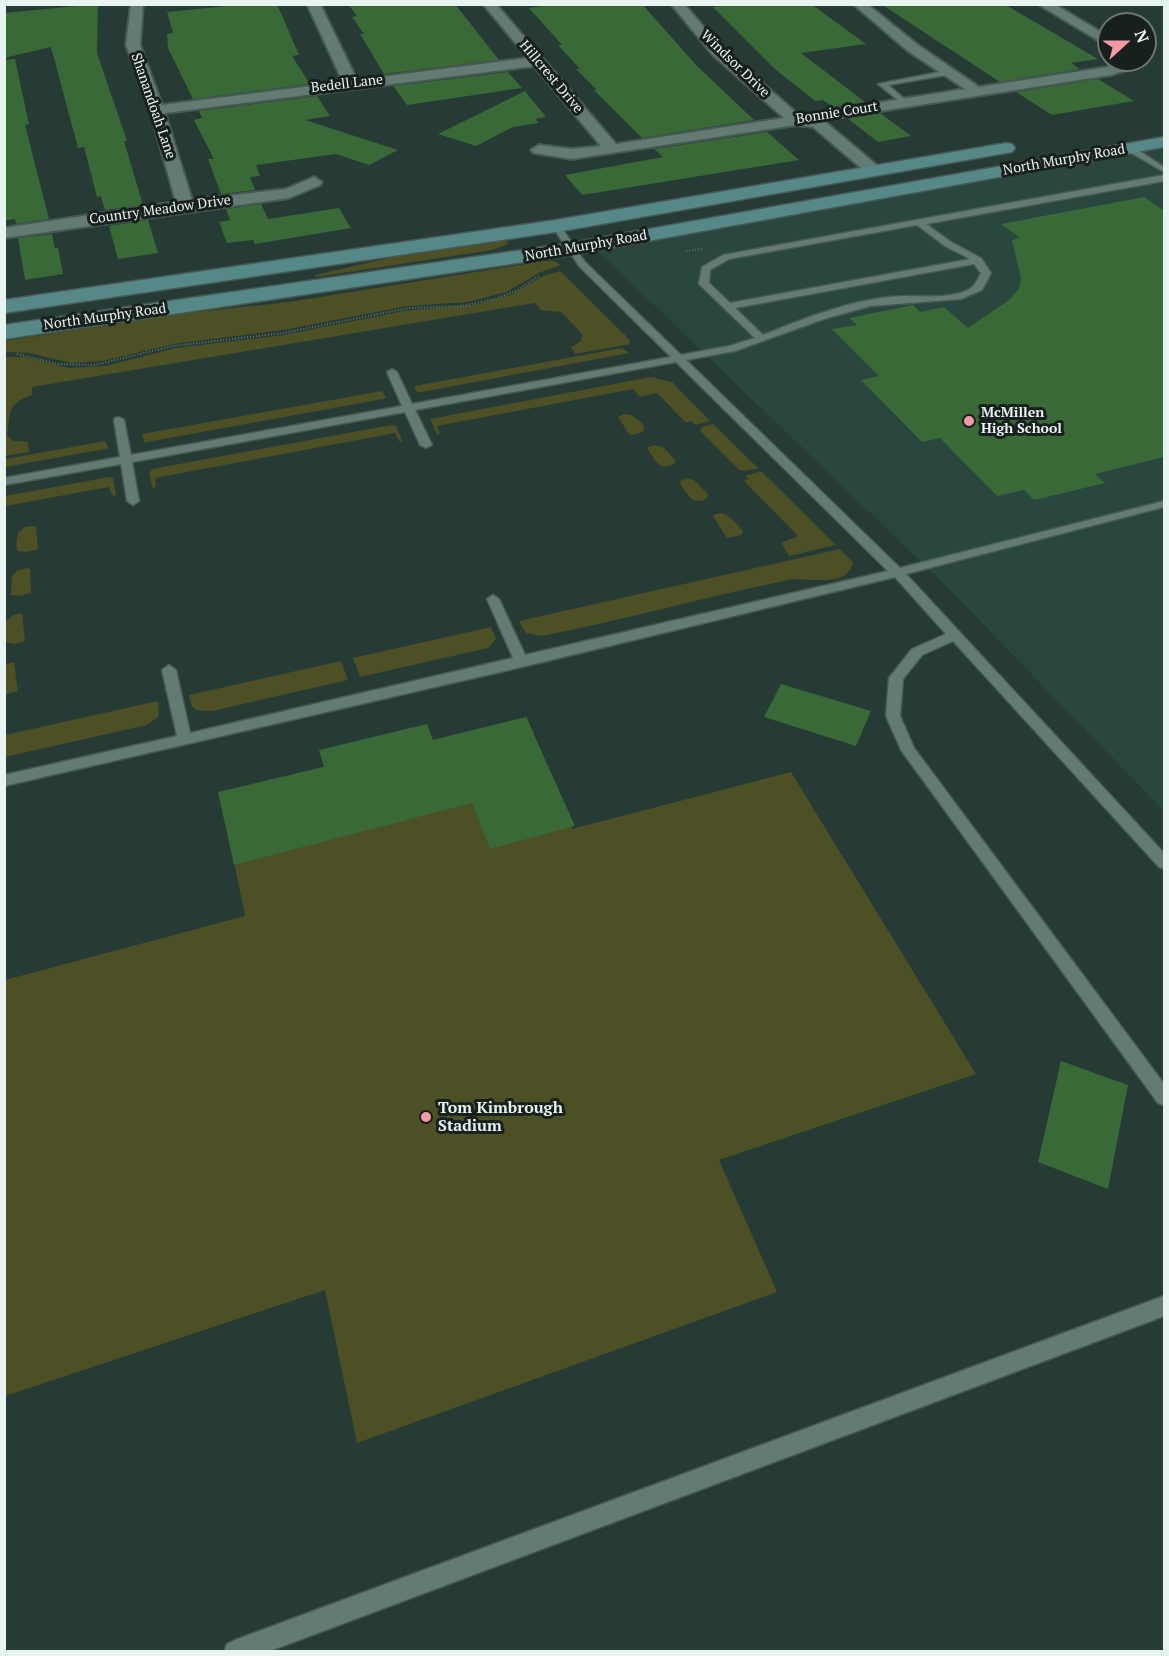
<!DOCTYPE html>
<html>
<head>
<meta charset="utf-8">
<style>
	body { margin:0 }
	#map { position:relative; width:1169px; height:1656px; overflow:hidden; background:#263b36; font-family:"PT Serif",serif }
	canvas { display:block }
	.frame { position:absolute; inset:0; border:6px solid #e8f4f1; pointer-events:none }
	.north { position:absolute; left:1097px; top:12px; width:60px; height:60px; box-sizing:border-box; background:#17201d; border:2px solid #6b7572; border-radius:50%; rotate:69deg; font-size:16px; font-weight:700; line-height:24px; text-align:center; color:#e8f4f1 }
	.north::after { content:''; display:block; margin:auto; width:21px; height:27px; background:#f49aa4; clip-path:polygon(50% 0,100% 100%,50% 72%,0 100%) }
</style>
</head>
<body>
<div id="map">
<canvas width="1169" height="1656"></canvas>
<div class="frame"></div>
<div class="north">N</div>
</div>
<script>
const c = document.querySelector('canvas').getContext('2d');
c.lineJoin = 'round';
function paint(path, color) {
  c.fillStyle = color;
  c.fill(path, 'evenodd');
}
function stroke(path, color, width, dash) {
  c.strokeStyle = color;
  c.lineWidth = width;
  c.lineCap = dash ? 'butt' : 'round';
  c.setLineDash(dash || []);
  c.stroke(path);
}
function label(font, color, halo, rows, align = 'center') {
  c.font = font + ' "PT Serif",serif';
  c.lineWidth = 6;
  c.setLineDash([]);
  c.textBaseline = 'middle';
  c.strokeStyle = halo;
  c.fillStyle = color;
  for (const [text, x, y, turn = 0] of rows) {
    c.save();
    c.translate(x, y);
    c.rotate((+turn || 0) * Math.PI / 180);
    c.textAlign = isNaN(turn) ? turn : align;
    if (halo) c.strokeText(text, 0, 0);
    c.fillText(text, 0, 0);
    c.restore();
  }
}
paint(new Path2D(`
	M1158,146L1164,150V811L946,586L599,252L607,245L994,179Z`), '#29463f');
paint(new Path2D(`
	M495,239L506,240L508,244L492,250L316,277L315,275L419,251Z
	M544,261H554L561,265L541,272L506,292L468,302L407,306L284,330L173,344L103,361L71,363L29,353L5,352V341L178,314L289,302Z
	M560,271L629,339L630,344L575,354L571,347L581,341L582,334L561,312L541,310L535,303L32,387V395C7,404 11,411 7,435L13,441L28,442L29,452L5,456V357H25L69,368L105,366L176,348L283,335L404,311L479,304L513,294L543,276Z
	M622,348L629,353L422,392H417L414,386Z
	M651,377L672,382L710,421L695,425L691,421L686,423L657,393L640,397L633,389L437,426L440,433L437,435L430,419Z
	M382,391L386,398L383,399L147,442H144L142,434Z
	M624,414L632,415L644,425V431L633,435L629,434L618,417Z
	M713,424L758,468L746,471L739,470L700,431L702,427Z
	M391,425L396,426L403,442L399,441L395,433L155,478L156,486L153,489L149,473L152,469Z
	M106,441L108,448L105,449L5,467V459Z
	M654,445L664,448L675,460V463C660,473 655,460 647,448Z
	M761,471L836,545L789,556L781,543L798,536L744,481L749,479L745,476Z
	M109,477L113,478L116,496L112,495L109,487L5,506V496Z
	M685,478L694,480L708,494L706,499C691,506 687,493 679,482Z
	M721,513C730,515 737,524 743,531L741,535L727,538L713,516V515Z
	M34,526L36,527L38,549L27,552L18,551L16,546L18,533L25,527Z
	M840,549L853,562C847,590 808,576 788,580C705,597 624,620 541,636L526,633L519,621Z
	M28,568L30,569L31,593L20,596L11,595L12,576L18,570Z
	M22,613L25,641L14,644L5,642L6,621L14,615Z
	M491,627L496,639L488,648L360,677L353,658Z
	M341,661L348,680L212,711L196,710L191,705L189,695Z
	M14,662L18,691L5,695V664Z
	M158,701L159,716L147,725L5,757V735Z
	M527,717L572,829L791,772L976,1074L719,1160L777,1292L357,1443L325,1290L5,1396V980L245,916L220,792Z`), '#4d4f24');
paint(new Path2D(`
	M98,4L97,53L127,141H124L143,205L105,210L101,196L97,197L84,147L78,148L51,47L4,58V13Z
	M248,4H277L299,55L292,56L310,84L193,99L168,48L167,34L173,33L167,12Z
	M348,4H455L499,60L384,74L360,34H364L352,17L357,16Z
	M555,4H642L696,65L754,120L642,138L594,90H597L576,69H580L558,45H562L529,8Z
	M740,4H811L866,44L801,53L865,102L833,107L823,100L815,101L775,69L713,7Z
	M881,4H1004L1098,59L1071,63L1080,69L1000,82Z
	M15,59L29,124L25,125L49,219L16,224L15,219L4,221V60Z
	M508,72L522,88L407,105L393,86Z
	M1098,79L1134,101L1052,115L1016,92Z
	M525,91L546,117L535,119L539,123L513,127L476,146L438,134Z
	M317,96L330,116L305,120L398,150L369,165L336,154L256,165L260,176L250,177L255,190L221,194L208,159H214L194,120L202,118L199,111Z
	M880,113L911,136L878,142L847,118Z
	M767,132L799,160L582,195L565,175L663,157L654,149Z
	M1144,197L1164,211V457L1095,474L1105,483L1034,500L1024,490L997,496L940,438L922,442L861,380L879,376L832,329L857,325L849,318L913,305L920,312L944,307L968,328L1009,300L1018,290L1020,285L1021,278L1012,240L1020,238L1001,224Z
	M261,204L268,219L339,208L351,228L255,244L253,240L227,243L219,222L230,220L226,209Z
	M148,220L158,253L118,259L109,226Z
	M52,234L55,248H58L63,274L25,280L18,238Z
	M781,684L871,711L856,746L764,717Z
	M526,717L575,826L490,849L472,803L234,865L218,792L324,767L319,750L427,724L433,740Z
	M1061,1061L1128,1085L1108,1189L1038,1162Z`), '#386937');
const service = new Path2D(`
	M950,70L953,74L888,85L907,101L908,103L904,105L878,84Z
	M1126,146H1132L1164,167V172L1126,150Z
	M1164,175V181L926,224L951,242L981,258L991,273L982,290L961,299L871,306L827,318L735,351L686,360L900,568L1164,501V507L906,574L1164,853V869L1159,867L953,641L922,655L903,679L900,716L914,748L1164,1084V1105L1158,1103L901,750L886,716L889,678L912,649L946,634L895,577L522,667L4,786V775L177,736L162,670L169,665L176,670L190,733L513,658L487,599L493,595L499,599L525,655L888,571L676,362L415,410L432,445L426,448L420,445L405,412L132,462L139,501L133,505L127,501L121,464L4,485V478L120,457L114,420L115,418L119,417L124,420L131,455L402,406L387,372L392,369L397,372L412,404L671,357L579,266L552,226L556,223L559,224L585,262L681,355L729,346L755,338L699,284L702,267L723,255ZM917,225L945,246L970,259L730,303L709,283L710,270L729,259ZM974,264L981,273C976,283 974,288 963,292C939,300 913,294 888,297C845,302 803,319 763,335L735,308Z
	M1164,1296V1316L267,1652H224L227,1644L235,1640Z`);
const minor = new Path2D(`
	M131,4H143L140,45L162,105L343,82L307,4H320L357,80L528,58L483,4H496L616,144L784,118L713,55L671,4H684L723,49L799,115L965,89L908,51L853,4H867L918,45L979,87L1108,67L1126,60H1140L1141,63L1139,66L1111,75L823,120L879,167L881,170L873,175L867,173L813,127L796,125L572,159L534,153L531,150L539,145L572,149L601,146L534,66L165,113L192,200L286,189L314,177L322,182L320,185L289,198L4,238V228L176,202L150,110L126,45Z
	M1038,4H1054L1109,37V47Z`);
const secondary = new Path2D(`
	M1164,137V147L571,255L4,339V325L571,243Z
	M1006,143L1012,144L1015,148L1012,152L556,232L4,313V300L556,220Z`);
stroke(service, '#475954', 3);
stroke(minor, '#475954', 4);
stroke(secondary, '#475954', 3);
stroke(new Path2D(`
	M686,251L702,249
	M17,354L58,364L95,365L173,346L283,333L409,308L462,306L495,299L518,290L539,276`), '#627470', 2, [1, 2]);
paint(service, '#647b74');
paint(minor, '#647b74');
paint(secondary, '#568888');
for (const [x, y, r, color] of [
	[969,421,6,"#f49aa4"],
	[426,1117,6,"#f49aa4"]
]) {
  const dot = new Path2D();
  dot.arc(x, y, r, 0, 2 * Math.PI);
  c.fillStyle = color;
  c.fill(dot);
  stroke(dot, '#17201d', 2);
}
label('14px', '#e8f4f1', '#17201d', [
	["Windsor Drive",735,64,44],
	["Hillcrest Drive",551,77,50],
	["Bedell Lane",347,84,-7],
	["Shanandoah Lane",153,106,71],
	["Bonnie Court",837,113,-9],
	["North Murphy Road",1064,160,-10],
	["Country Meadow Drive",160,210,-8],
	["North Murphy Road",586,246,-10],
	["North Murphy Road",105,317,-8]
]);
label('bold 14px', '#e8f4f1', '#17201d', [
	["McMillen",981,413],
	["High School",981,429]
], 'left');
label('bold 16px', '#e8f4f1', '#17201d', [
	["Tom Kimbrough",438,1108],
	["Stadium",438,1126]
], 'left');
</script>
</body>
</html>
